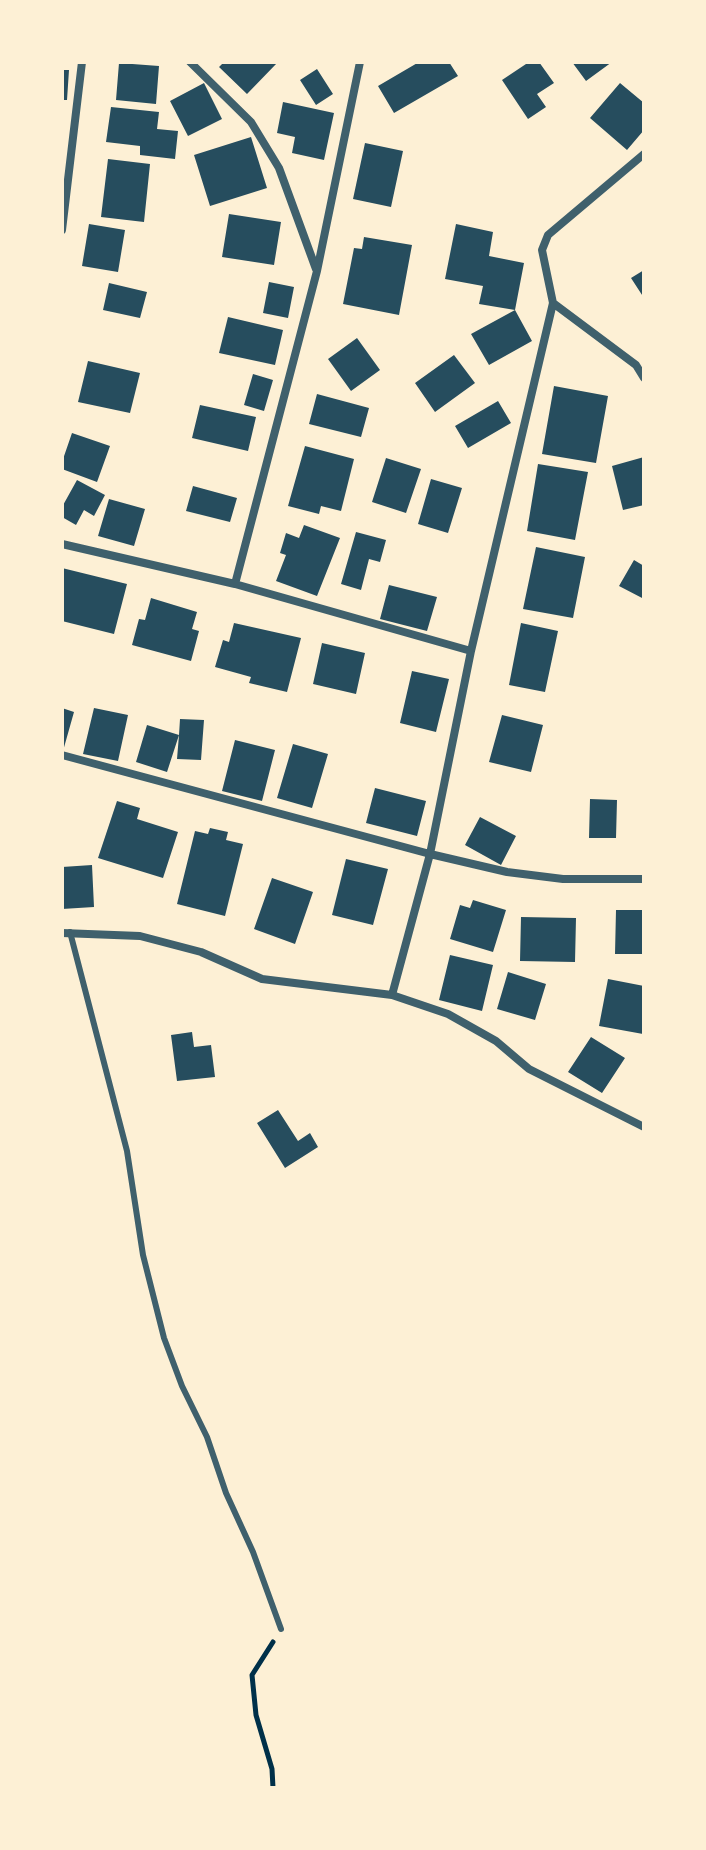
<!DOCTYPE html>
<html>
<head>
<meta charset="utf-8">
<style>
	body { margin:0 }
	#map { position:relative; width:706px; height:1850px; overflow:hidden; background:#fdf0d5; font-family:Raleway,sans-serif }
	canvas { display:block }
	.frame { position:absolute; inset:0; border:64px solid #fdf0d5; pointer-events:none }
</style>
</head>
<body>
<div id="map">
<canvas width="706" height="1850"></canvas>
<div class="frame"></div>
</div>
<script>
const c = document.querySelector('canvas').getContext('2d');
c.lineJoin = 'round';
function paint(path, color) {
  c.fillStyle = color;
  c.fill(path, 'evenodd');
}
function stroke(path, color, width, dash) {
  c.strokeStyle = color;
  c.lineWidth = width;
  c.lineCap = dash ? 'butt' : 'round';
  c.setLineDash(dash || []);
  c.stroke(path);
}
paint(new Path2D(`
	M224,62H278L247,94L219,67Z
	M419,62H449L458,76L394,113L378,86Z
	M529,62H539L554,83L537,94L546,107L528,119L502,80Z
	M572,62H612L586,81Z
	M119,63L159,66L156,104L116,100Z
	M317,69L333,94L316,105L300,80Z
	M62,70H69L67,100H62Z
	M204,83L222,119L188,136L170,101Z
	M620,83L644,103V130L627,150L590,118Z
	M283,102L334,113L324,160L292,153L295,137L277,133Z
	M111,107L159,112L157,129L178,131L175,159L140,155V146L106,142Z
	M251,137L267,188L210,206L194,155Z
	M365,143L403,151L391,207L353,199Z
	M108,159L150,164L144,222L101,217Z
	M229,214L281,222L274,265L222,257Z
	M89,224L125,230L118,272L82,266Z
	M456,224L493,232L489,256L524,263L515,310L479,304L483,286L445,279Z
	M364,237L412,245L399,315L343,304L354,248L362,249Z
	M644,270V298L631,278Z
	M269,282L294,287L288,318L263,313Z
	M109,283L147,292L140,318L103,310Z
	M515,310L532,341L489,365L471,334Z
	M228,317L283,330L275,365L219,353Z
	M357,338L380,370L351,391L328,359Z
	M454,355L475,383L435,412L415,383Z
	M88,361L140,373L130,413L78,402Z
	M253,374L273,380L264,411L244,405Z
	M554,386L608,396L596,463L542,454Z
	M317,394L369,408L361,437L309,424Z
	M498,401L511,423L468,448L455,426Z
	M200,405L256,417L248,451L192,438Z
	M72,433L110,446L97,482L62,469V462Z
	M305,446L354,459L341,511L321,506L319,514L288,506Z
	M644,457V505L623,510L612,466Z
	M386,458L421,469L406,513L372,502Z
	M538,464L588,472L575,540L527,531Z
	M431,479L462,488L448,533L418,524Z
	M77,480L105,495L94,516L84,510L76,525L62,517V507Z
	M193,486L237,498L230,522L186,511Z
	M109,499L145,509L134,546L98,536Z
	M304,525L340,538L317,596L276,581L286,555L280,553L286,533L299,538Z
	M356,532L386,540L380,562L369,559L361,590L341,584Z
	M536,547L585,557L573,618L523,609Z
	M634,560L644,566V599L619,586Z
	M62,568L127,584L114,634L62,621Z
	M389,585L437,597L427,631L380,619Z
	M151,598L197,612L192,629L199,631L191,661L132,645L139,619L145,620Z
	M234,623L301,638L287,692L249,683L251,677L215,667L223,640L229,642Z
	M521,623L558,631L545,692L509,685Z
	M322,643L365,653L356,694L313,684Z
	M412,671L449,679L436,732L400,723Z
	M62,708L74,712L63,751H62Z
	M94,708L128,715L118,761L83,754Z
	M502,715L543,725L531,772L489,762Z
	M180,719L204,720L201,760L177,759L179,735L167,772L136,762L147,725L179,735Z
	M235,740L275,750L262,801L222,791Z
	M293,744L328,754L312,808L277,798Z
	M375,788L426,801L417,836L366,823Z
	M590,799L617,800L616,838H589Z
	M117,801L140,808L137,819L178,832L163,878L98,858Z
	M480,817L516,836L501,865L465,845Z
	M210,828L228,832L226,840L243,844L225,916L177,904L195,831L208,834Z
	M346,859L388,869L373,925L332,915Z
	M92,865L94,907L62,909V867Z
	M272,878L313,892L295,944L254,929Z
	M473,900L506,910L493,952L450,939L460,905L470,908Z
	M616,910H644V954H615Z
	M521,917L576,918L575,962L520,961Z
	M450,955L493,965L482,1011L439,1000Z
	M508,972L546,984L535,1020L497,1009Z
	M608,979L644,986L643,1034L599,1026Z
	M192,1032L194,1047L211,1045L215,1077L177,1081L171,1035Z
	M591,1037L625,1058L602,1093L568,1072Z
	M278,1110L298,1141L310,1133L318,1147L285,1168L257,1123Z`), '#264d5e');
stroke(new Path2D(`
	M273,1788L272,1769L256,1715L252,1675L273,1642`), '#003049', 5);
stroke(new Path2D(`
	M70,932L127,1151L143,1255L164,1338L182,1386L207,1437L226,1493L253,1552L281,1629`), '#3f606c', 6);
stroke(new Path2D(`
	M190,62L251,122L279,168L316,269
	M62,230L82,62
	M553,303L636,365L644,378
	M62,544L235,584L471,651
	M235,584L317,271L360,62
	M62,755L430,854L507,872L563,879H644
	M62,933L140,936L201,952L262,979L392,995L448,1014L496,1041L529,1069L644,1127
	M392,995L430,854L471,651L553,303L542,250L548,235L644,154`), '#3f606c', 8);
</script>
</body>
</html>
